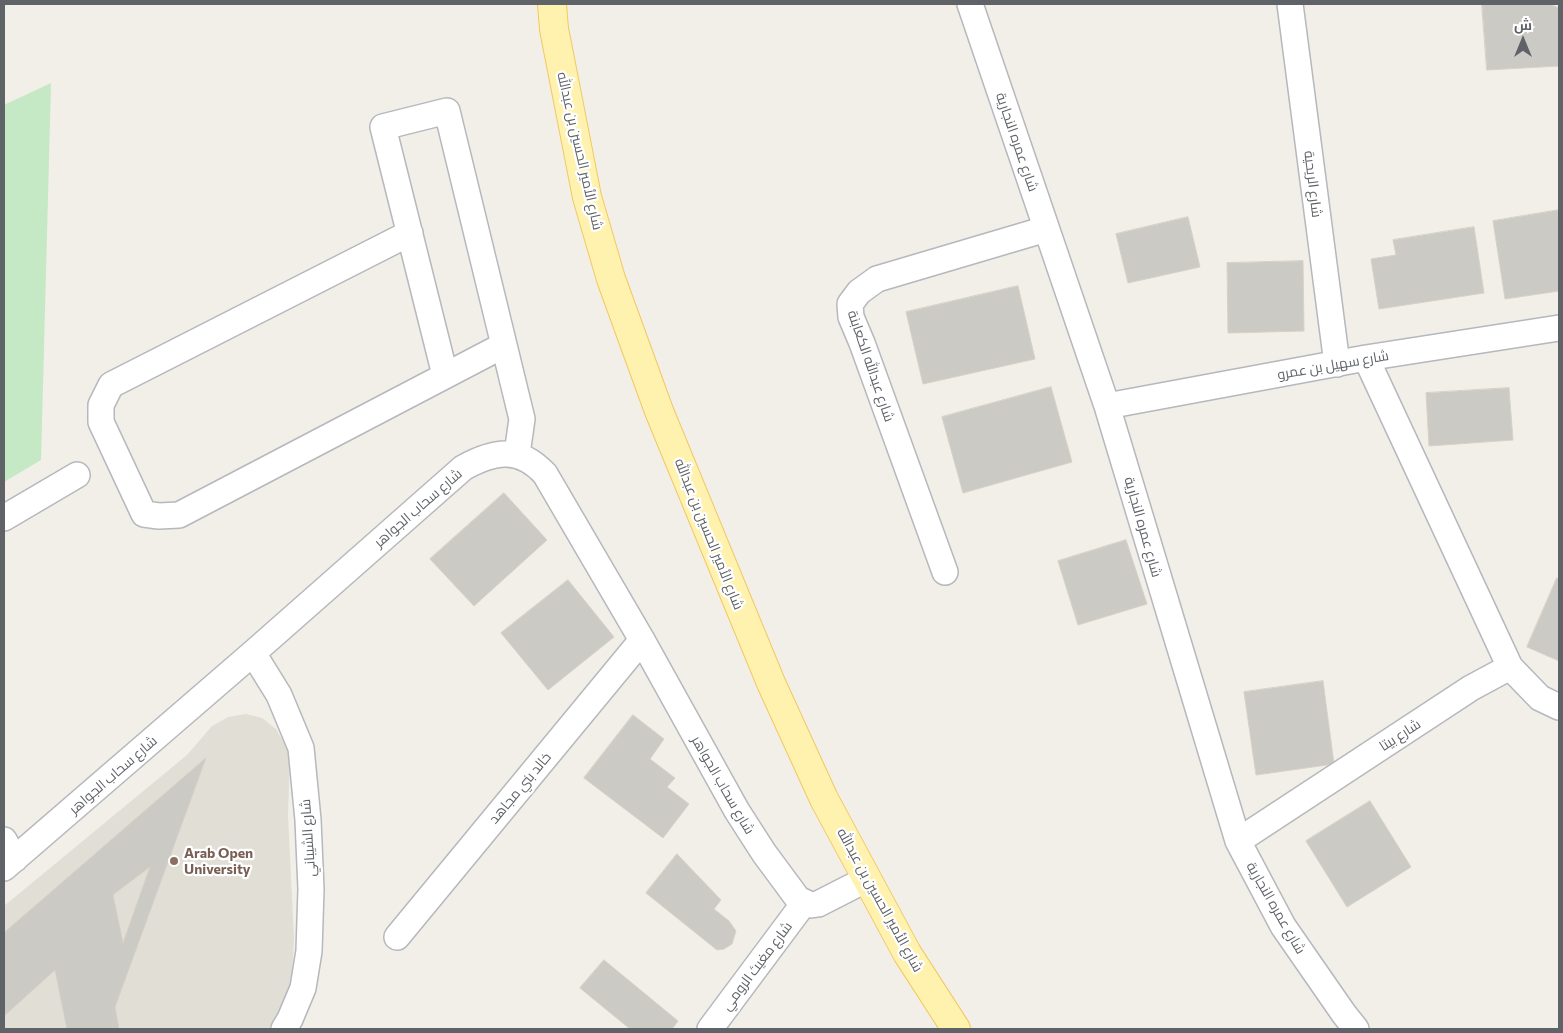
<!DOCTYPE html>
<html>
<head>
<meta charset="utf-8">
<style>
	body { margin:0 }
	#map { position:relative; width:1563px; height:1033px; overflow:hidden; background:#f1efe8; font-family:Commissioner,Cairo,sans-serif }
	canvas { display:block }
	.frame { position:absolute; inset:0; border:5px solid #5f6368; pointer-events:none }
	.north { position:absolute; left:1498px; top:15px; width:50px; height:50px; -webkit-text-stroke:4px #fff; paint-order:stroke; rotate:0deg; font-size:14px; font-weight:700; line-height:20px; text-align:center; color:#5f6368 }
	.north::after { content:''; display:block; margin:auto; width:18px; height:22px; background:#5f6368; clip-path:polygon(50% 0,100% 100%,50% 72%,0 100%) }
</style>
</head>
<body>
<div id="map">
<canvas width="1563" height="1033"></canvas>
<div class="frame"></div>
<div class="north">ش</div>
</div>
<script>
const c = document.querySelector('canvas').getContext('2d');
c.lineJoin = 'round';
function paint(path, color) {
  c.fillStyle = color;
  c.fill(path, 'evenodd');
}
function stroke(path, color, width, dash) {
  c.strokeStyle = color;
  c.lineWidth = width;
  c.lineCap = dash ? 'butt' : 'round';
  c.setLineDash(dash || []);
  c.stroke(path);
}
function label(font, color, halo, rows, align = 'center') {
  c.font = font + ' Commissioner,Cairo,sans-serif';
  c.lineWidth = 4.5;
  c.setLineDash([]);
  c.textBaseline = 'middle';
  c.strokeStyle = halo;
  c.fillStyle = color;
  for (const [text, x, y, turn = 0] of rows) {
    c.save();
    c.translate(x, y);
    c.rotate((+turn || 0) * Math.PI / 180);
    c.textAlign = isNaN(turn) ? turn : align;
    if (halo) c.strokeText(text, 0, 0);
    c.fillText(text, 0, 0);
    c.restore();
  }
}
paint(new Path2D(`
	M246,714L262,718L276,729L290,753L288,816L294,938L292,980L275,1021L268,1029H4V906L187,755L212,726L228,717Z`), '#e1ded6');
paint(new Path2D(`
	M51,83L41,460L4,482V105Z`), '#c5e8c5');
const building = new Path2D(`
	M1482,4H1549L1559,8V66L1487,70Z
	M1559,210V291L1505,299L1493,221Z
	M1188,217L1200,267L1128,283L1116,234Z
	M1474,227L1484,293L1379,309L1371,259L1396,255L1393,240Z
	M1303,261L1304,331L1228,333L1227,263Z
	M1018,286L1035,359L923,384L906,312Z
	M1051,387L1072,462L963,493L942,417Z
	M1509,388L1513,440L1429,446L1426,393Z
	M504,493L547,540L474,606L430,559Z
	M1126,540L1147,604L1078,625L1058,561Z
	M1557,578L1559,579V661L1527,647Z
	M568,580L614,637L548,690L501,633Z
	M1323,681L1334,764L1256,775L1244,692Z
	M633,715L664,739L650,759L675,778L667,787L689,804L663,838L584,778Z
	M206,758L115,1007L119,1029H67L55,970L4,1016V933ZM150,867L123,943L113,895Z
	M1370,801L1411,867L1347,907L1306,841Z
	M677,854L721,900L714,909L729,921L736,931L732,944L724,949L717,950L646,893Z
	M604,960L678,1021L672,1029H630L580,988Z`);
paint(building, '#cccac5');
stroke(building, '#d6d1c6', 1);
const minor = new Path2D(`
	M970,4L1107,406L1238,841L1283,926L1344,1014L1356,1029
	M1290,4L1337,364
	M410,233L111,385L101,405V422L144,514L159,516L179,515L504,345
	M1366,358L1510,667
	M445,375L383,127L447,111L522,419L517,454
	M1107,406L1366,358L1559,328
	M4,518L77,475
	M945,572L862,343L851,317L850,304L859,292L877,279L1046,229
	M253,653L279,695L301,748L308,820L311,889L309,951L303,988L290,1019L284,1029
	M4,840L15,859
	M1238,841L1471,688L1510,667L1540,698L1559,707
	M4,868L253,653L463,468C494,451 519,446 545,474L642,640L737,811L764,853L798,899L811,905L818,904L867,879
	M397,937L642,640
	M710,1029L804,903`);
const major = new Path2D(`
	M552,4L554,29L587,197L611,279L659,411L771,683L824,799L907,953L956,1029`);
stroke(minor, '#b5b8bc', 28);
stroke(major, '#f2c960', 30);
stroke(minor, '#fff', 25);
stroke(major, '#fff2af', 28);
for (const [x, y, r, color] of [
	[174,861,5,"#8d6e63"]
]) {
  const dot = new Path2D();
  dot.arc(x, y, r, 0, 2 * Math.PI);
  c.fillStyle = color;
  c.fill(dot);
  stroke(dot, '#fff', 2);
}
label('14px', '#5f6368', '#fff', [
	["شارع عمره النجارية",1017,142,71],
	["شارع الأمير الحسين بن عبدالله",580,151,77],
	["شارع الريحية",1313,184,83],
	["شارع سهيل بن عمرو",1333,365,-10],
	["شارع عبدالله الكعابنة",871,366,71],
	["شارع سحاب الجواهر",418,508,-41],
	["شارع عمره النجارية",1143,527,74],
	["شارع الأمير الحسين بن عبدالله",709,534,68],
	["شارع بيتا",1400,735,-33],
	["شارع سحاب الجواهر",113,775,-41],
	["شارع سحاب الجواهر",723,785,60],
	["خالد بني مجاهد",520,788,-50],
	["شارع الشيباني",308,838,-94],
	["شارع الأمير الحسين بن عبدالله",880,900,61],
	["شارع عمره النجارية",1276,908,60],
	["شارع مغيث الرومي",757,966,-53]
]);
label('bold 14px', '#785e54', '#fff', [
	["Arab Open",184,853],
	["University",184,869]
], 'left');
</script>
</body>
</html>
